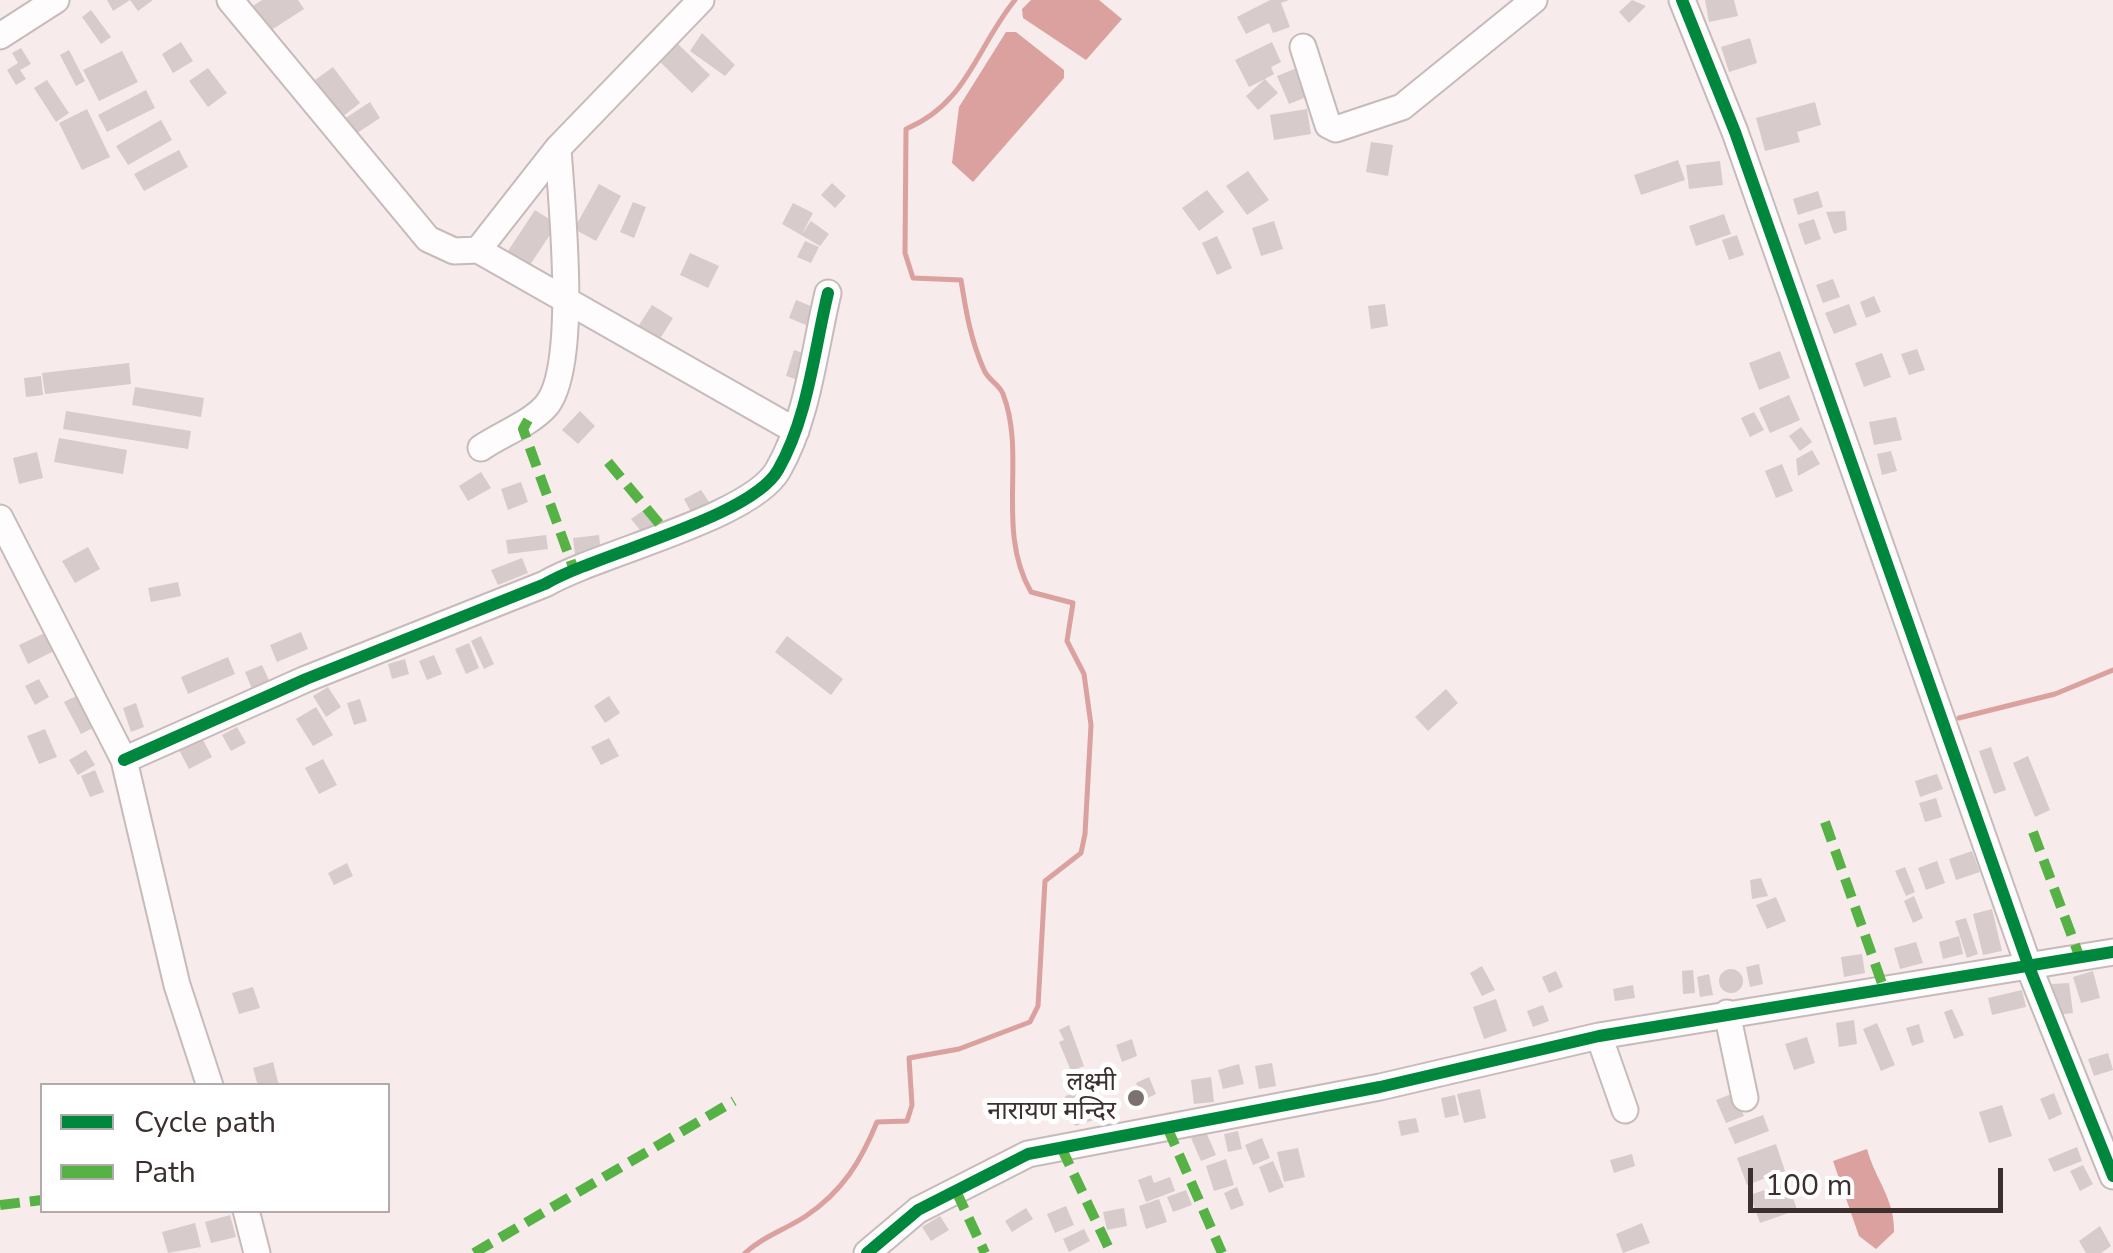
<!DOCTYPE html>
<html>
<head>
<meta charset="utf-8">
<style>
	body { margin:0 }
	#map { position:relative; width:2113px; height:1253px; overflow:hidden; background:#f7ebeb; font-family:"Nunito Sans",sans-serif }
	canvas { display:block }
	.legend { position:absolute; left:40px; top:1083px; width:350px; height:130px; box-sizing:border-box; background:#fff; border:2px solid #b1acab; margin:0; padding:12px 18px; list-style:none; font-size:30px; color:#3c2f2e }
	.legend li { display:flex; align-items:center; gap:20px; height:50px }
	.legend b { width:50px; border:2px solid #b1acab }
	.scale { position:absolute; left:1748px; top:1168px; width:255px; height:45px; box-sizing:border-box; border:5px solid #3c2f2e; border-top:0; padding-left:12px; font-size:30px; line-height:35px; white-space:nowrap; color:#3c2f2e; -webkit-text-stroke:8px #fff; paint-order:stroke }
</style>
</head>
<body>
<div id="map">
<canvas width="2113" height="1253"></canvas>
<ul class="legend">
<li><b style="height:12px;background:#00873e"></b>Cycle path</li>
<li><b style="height:12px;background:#57b246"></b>Path</li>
</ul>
<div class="scale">100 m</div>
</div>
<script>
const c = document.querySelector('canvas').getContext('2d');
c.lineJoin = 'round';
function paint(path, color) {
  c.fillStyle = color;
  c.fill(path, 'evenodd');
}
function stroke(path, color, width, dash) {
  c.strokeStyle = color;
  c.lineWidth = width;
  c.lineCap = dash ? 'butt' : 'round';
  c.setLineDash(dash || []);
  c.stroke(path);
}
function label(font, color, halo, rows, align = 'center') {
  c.font = font + ' "Nunito Sans","Noto Sans Devanagari",sans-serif';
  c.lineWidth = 10;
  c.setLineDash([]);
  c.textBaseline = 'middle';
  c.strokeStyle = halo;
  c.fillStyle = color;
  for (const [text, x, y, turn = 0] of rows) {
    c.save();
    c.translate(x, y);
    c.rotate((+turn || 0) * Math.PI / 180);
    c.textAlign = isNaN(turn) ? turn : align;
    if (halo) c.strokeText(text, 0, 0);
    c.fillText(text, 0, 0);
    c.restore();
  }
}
paint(new Path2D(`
	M1031,0H1099L1122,19L1086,60L1023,18L1022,9Z
	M1006,32H1016L1064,70V78L973,182L952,163L959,107Z
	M1867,1149C1875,1179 1895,1199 1894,1232L1876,1249L1859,1236L1833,1161Z`), '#daa19e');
stroke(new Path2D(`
	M1959,718L2055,694L2113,670
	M745,1253C765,1235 785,1230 806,1216C843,1191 861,1161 877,1122L907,1121L912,1105L909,1058L959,1049L1030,1022L1038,1006L1045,881L1081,853L1085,834L1091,725L1084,674L1067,641L1073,603L1031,592C995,529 1027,456 1003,394C1000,385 988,380 984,370C971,341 966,312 961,280L913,278L905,253L906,129C967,104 976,48 1015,0`), '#daa19e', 5);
paint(new Path2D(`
	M107,0H153L138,11L130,0L113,11Z
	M262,0H298L304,9L262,36L245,11Z
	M1270,0H1289L1281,3L1290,27L1273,33L1269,23L1246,34L1237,17Z
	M1632,0L1646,6L1629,23L1619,12Z
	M1705,0H1734L1738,16L1709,22Z
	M91,10L111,37L101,44L82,17Z
	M702,33L735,65L725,76L690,51Z
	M1750,38L1757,63L1729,72L1721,47Z
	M181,42L193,61L173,73L162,54Z
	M676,42L710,75L692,93L658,60Z
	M1272,42L1281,62L1271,67L1274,74L1265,79L1278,93L1258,110L1246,96L1265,79L1249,87L1235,60Z
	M21,48L31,64L20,70L26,79L16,85L7,70L18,63L12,53Z
	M69,50L85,81L76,86L60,55Z
	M122,51L138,82L99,101L83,70Z
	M333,67L360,103L342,117L315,80Z
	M208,68L227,93L208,107L189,81Z
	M1297,68L1309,96L1289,104L1277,76Z
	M47,80L69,113L56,122L34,88Z
	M146,90L155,108L107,132L98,115Z
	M370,102L380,118L351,137L341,121Z
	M1815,102L1821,125L1797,132L1800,142L1765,151L1756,118Z
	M87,109L110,157L82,170L59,123Z
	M1307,109L1311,134L1274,140L1270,115Z
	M161,120L172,140L128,165L116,146Z
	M1371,142L1393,145L1388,176L1366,172Z
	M179,150L188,167L144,191L134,174Z
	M1678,160L1685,180L1641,195L1634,175Z
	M1720,161L1723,185L1689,189L1686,165Z
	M1248,171L1269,200L1247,215L1226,186Z
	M832,183L846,196L835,208L821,195Z
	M599,184L621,196L596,241L574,229Z
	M1207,190L1224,212L1199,231L1182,208Z
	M1818,191L1823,207L1798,215L1793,199Z
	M633,202L646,207L634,238L620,232Z
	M793,203L813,213L802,234L811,221L829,234L820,246L782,224Z
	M535,210L557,224L528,268L506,254Z
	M1845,211L1847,230L1834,234L1826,212Z
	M1724,214L1731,234L1696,246L1689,226Z
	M1814,219L1821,239L1805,245L1798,224Z
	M1274,221L1283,249L1261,256L1252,228Z
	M1737,235L1744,255L1729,260L1722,240Z
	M1217,236L1232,268L1217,275L1202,243Z
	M805,241L819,247L811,263L797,257Z
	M690,253L719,266L708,288L680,275Z
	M1833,279L1840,297L1823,303L1816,285Z
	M1874,296L1881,312L1866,318L1860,302Z
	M796,300L813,307L806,325L789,318Z
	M1385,304L1388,326L1371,329L1368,306Z
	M1849,304L1857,325L1834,334L1825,313Z
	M652,305L673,318L658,342L637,328Z
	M1917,349L1925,370L1909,375L1901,354Z
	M794,350L806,354L798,380L786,376Z
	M1780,351L1790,378L1759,390L1749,363Z
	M1882,353L1891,377L1864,387L1855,363Z
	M129,363L131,384L45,394L42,373Z
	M41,376L43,395L26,397L24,378Z
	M135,387L204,398L201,417L132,405Z
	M1789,395L1800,420L1770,433L1759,408Z
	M66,411L191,431L188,449L63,429Z
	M580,411L595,426L578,444L562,430Z
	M1754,412L1764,430L1750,437L1741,418Z
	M1896,417L1902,440L1874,445L1869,422Z
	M1801,427L1812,442L1800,451L1789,436Z
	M59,438L127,450L123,474L54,462Z
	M1812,450L1820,464L1798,476L1796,459Z
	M1891,451L1897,471L1882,475L1877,454Z
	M37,452L43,478L19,484L13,458Z
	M1782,464L1793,491L1776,498L1765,471Z
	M481,472L491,488L468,501L459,486Z
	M521,482L528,502L508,510L501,489Z
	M701,490L709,502L691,512L684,499Z
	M644,510L656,526L644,535L631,519Z
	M546,535L548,549L508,554L506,540Z
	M599,535L601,553L575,555L573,538Z
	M88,547L100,569L75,583L62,561Z
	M522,558L528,573L498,585L491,570Z
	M178,582L181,596L151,602L148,588Z
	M49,631L58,649L28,664L19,645Z
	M301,632L308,649L277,662L270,645Z
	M481,636L494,664L484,669L471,641Z
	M787,636L843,679L831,695L775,652Z
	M469,643L479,668L466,674L455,649Z
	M434,655L442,674L427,680L419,661Z
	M228,657L235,674L188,694L181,677Z
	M405,659L409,674L392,679L388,664Z
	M262,665L272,687L254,694L245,672Z
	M39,679L49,697L35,705L25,686Z
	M328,687L341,707L326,717L313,696Z
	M1446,689L1458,703L1428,731L1415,717Z
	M76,696L93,728L81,734L64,702Z
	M609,696L620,713L605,723L594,706Z
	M360,699L367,721L354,725L347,703Z
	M136,703L144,727L131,732L123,708Z
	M316,707L333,735L313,746L296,719Z
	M237,727L246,743L231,751L222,735Z
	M45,729L57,757L39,764L27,736Z
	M202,738L212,757L189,769L179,750Z
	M609,738L619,756L601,765L591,747Z
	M1991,747L2006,790L1994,794L1979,751Z
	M86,750L95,765L78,775L69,760Z
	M2028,756L2050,810L2035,817L2013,763Z
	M323,759L337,785L319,794L305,768Z
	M95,770L104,792L90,797L81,776Z
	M1937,774L1943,789L1920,797L1915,781Z
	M1936,798L1942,817L1925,822L1919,803Z
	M1972,851L1980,872L1956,880L1949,859Z
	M1937,861L1945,883L1926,890L1918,868Z
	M347,863L353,876L334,885L328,873Z
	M1905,867L1915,892L1906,896L1895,871Z
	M1761,878L1768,896L1752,899L1750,880Z
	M1914,896L1923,918L1913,923L1904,901Z
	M1776,897L1786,921L1767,929L1756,905Z
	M1992,909L2002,951L1983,955L1973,914Z
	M1966,918L1978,954L1967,958L1955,921Z
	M1959,936L1963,954L1943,959L1939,942Z
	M1916,942L1923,963L1900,969L1894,948Z
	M1862,954L1865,973L1844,977L1841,957Z
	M1759,964L1763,984L1750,987L1746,967Z
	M1482,966L1495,990L1482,996L1470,973Z
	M1719 981a12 12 0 1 1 24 0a12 12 0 1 1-24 0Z
	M1693,970L1695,993L1683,994L1682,971Z
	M1556,971L1563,987L1549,993L1542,977Z
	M2093,971L2100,998L2081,1003L2073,977Z
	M1709,974L1713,995L1700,997L1697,977Z
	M2069,983L2073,1013L2056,1015L2052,984Z
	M1633,985L1635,998L1615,1001L1613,989Z
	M253,987L260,1008L239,1014L232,993Z
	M2022,990L2026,1007L1992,1015L1988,998Z
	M1496,999L1507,1031L1484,1039L1473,1007Z
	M1543,1005L1549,1021L1533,1027L1527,1011Z
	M1952,1009L1964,1035L1954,1039L1944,1012Z
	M1854,1020L1857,1044L1839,1047L1836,1023Z
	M1877,1023L1895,1065L1881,1071L1863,1029Z
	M1919,1024L1924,1042L1912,1046L1906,1028Z
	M1069,1025L1084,1066L1071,1071L1059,1042L1064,1040L1059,1030Z
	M1807,1037L1815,1063L1794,1070L1785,1044Z
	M1132,1039L1137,1056L1122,1062L1116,1045Z
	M2108,1053L2113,1070L2094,1076L2088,1059Z
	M273,1062L279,1086H258L253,1068Z
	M1272,1063L1276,1086L1259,1089L1255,1066Z
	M1239,1064L1244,1084L1223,1089L1218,1070Z
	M1149,1077L1156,1094L1143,1100L1136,1083Z
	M1211,1077L1214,1102L1194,1104L1191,1080Z
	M1093,1087L1103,1117L1075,1126L1065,1096Z
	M1480,1089L1486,1118L1464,1123L1457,1094Z
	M1734,1093L1744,1116L1726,1123L1716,1100Z
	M2054,1093L2062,1114L2049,1120L2040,1099Z
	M1455,1095L1459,1115L1445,1118L1441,1098Z
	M2002,1105L2012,1136L1989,1143L1979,1112Z
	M1763,1115L1769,1131L1735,1144L1728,1128Z
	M1416,1118L1419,1132L1401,1136L1398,1121Z
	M1238,1131L1242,1149L1228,1152L1224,1134Z
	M1206,1132L1216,1155L1201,1161L1191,1138Z
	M1262,1138L1270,1158L1253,1165L1245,1145Z
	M1776,1144L1785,1171L1747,1185L1737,1158Z
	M2077,1147L2082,1161L2054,1172L2048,1159Z
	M1298,1148L1305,1177L1284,1182L1277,1152Z
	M1632,1154L1635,1166L1614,1173L1610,1160Z
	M1226,1159L1234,1185L1214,1191L1206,1166Z
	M1273,1161L1284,1187L1269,1193L1259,1167Z
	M2083,1165L2093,1184L2080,1191L2070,1171Z
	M1151,1175L1154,1183L1170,1177L1175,1191L1146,1202L1138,1180Z
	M1788,1182L1797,1210L1760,1223L1750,1195Z
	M1237,1187L1244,1205L1231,1210L1224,1193Z
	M1186,1190L1192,1205L1173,1212L1167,1197Z
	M1159,1199L1167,1222L1146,1229L1139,1206Z
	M1066,1206L1074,1225L1055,1233L1047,1214Z
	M1026,1208L1033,1219L1012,1232L1005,1221Z
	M1124,1208L1127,1226L1107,1230L1103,1212Z
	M230,1215L236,1237L211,1243L205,1222Z
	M940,1216L949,1230L931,1241L922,1227Z
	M195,1223L201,1247L168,1253L162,1232Z
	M1642,1223L1650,1243L1623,1253L1616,1234Z
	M2100,1226L2111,1246L2101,1253H2086L2079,1241Z
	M1084,1229L1090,1241L1069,1252L1063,1239Z`), '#d7cccb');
const minor = new Path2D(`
	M230,0L428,239L454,251L478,250L796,431
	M1682,0L1735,132L2029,967L2113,1176
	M0,36L56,0
	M1303,47L1328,125L1336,129L1402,107L1534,0
	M478,250L558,148L701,0
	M481,448C501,434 528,425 545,407C580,370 561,199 558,148
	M0,518L124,760L177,985L210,1086
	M124,760L306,679L545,584C598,553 751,518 778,470C808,418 814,351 828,293
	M1727,1013L1745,1098
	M1599,1036L1625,1110
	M246,1210L257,1253
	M867,1253L918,1210L1028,1154L1380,1087L1599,1036L2113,952`);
stroke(minor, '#c6bbba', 29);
stroke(minor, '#fefcfc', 25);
stroke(new Path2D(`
	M528,420L523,429L573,567
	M608,462L667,533
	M1825,822L1884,989
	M2033,832L2080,958
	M1167,1127L1222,1253
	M1061,1147L1111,1253
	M956,1191L985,1253
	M0,1205L42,1200
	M474,1253L734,1101`), '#57b246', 10, [20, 10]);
stroke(new Path2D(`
	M1682,0L1735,132L2029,967L2113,1176
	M124,760L306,679L545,584C598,553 751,518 778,470C808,418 814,351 828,293
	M867,1253L918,1210L1028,1154L1380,1087L1599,1036L2113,952`), '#00873e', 12);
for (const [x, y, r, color] of [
	[1136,1098,10,"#7d7170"]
]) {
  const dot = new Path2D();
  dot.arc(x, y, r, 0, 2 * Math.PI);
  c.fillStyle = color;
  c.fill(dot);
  stroke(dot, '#fff', 4);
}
label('25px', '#3c2f2e', '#fff', [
	["लक्ष्मी",1116,1084],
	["नारायण मन्दिर",1116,1113]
], 'right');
</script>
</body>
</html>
